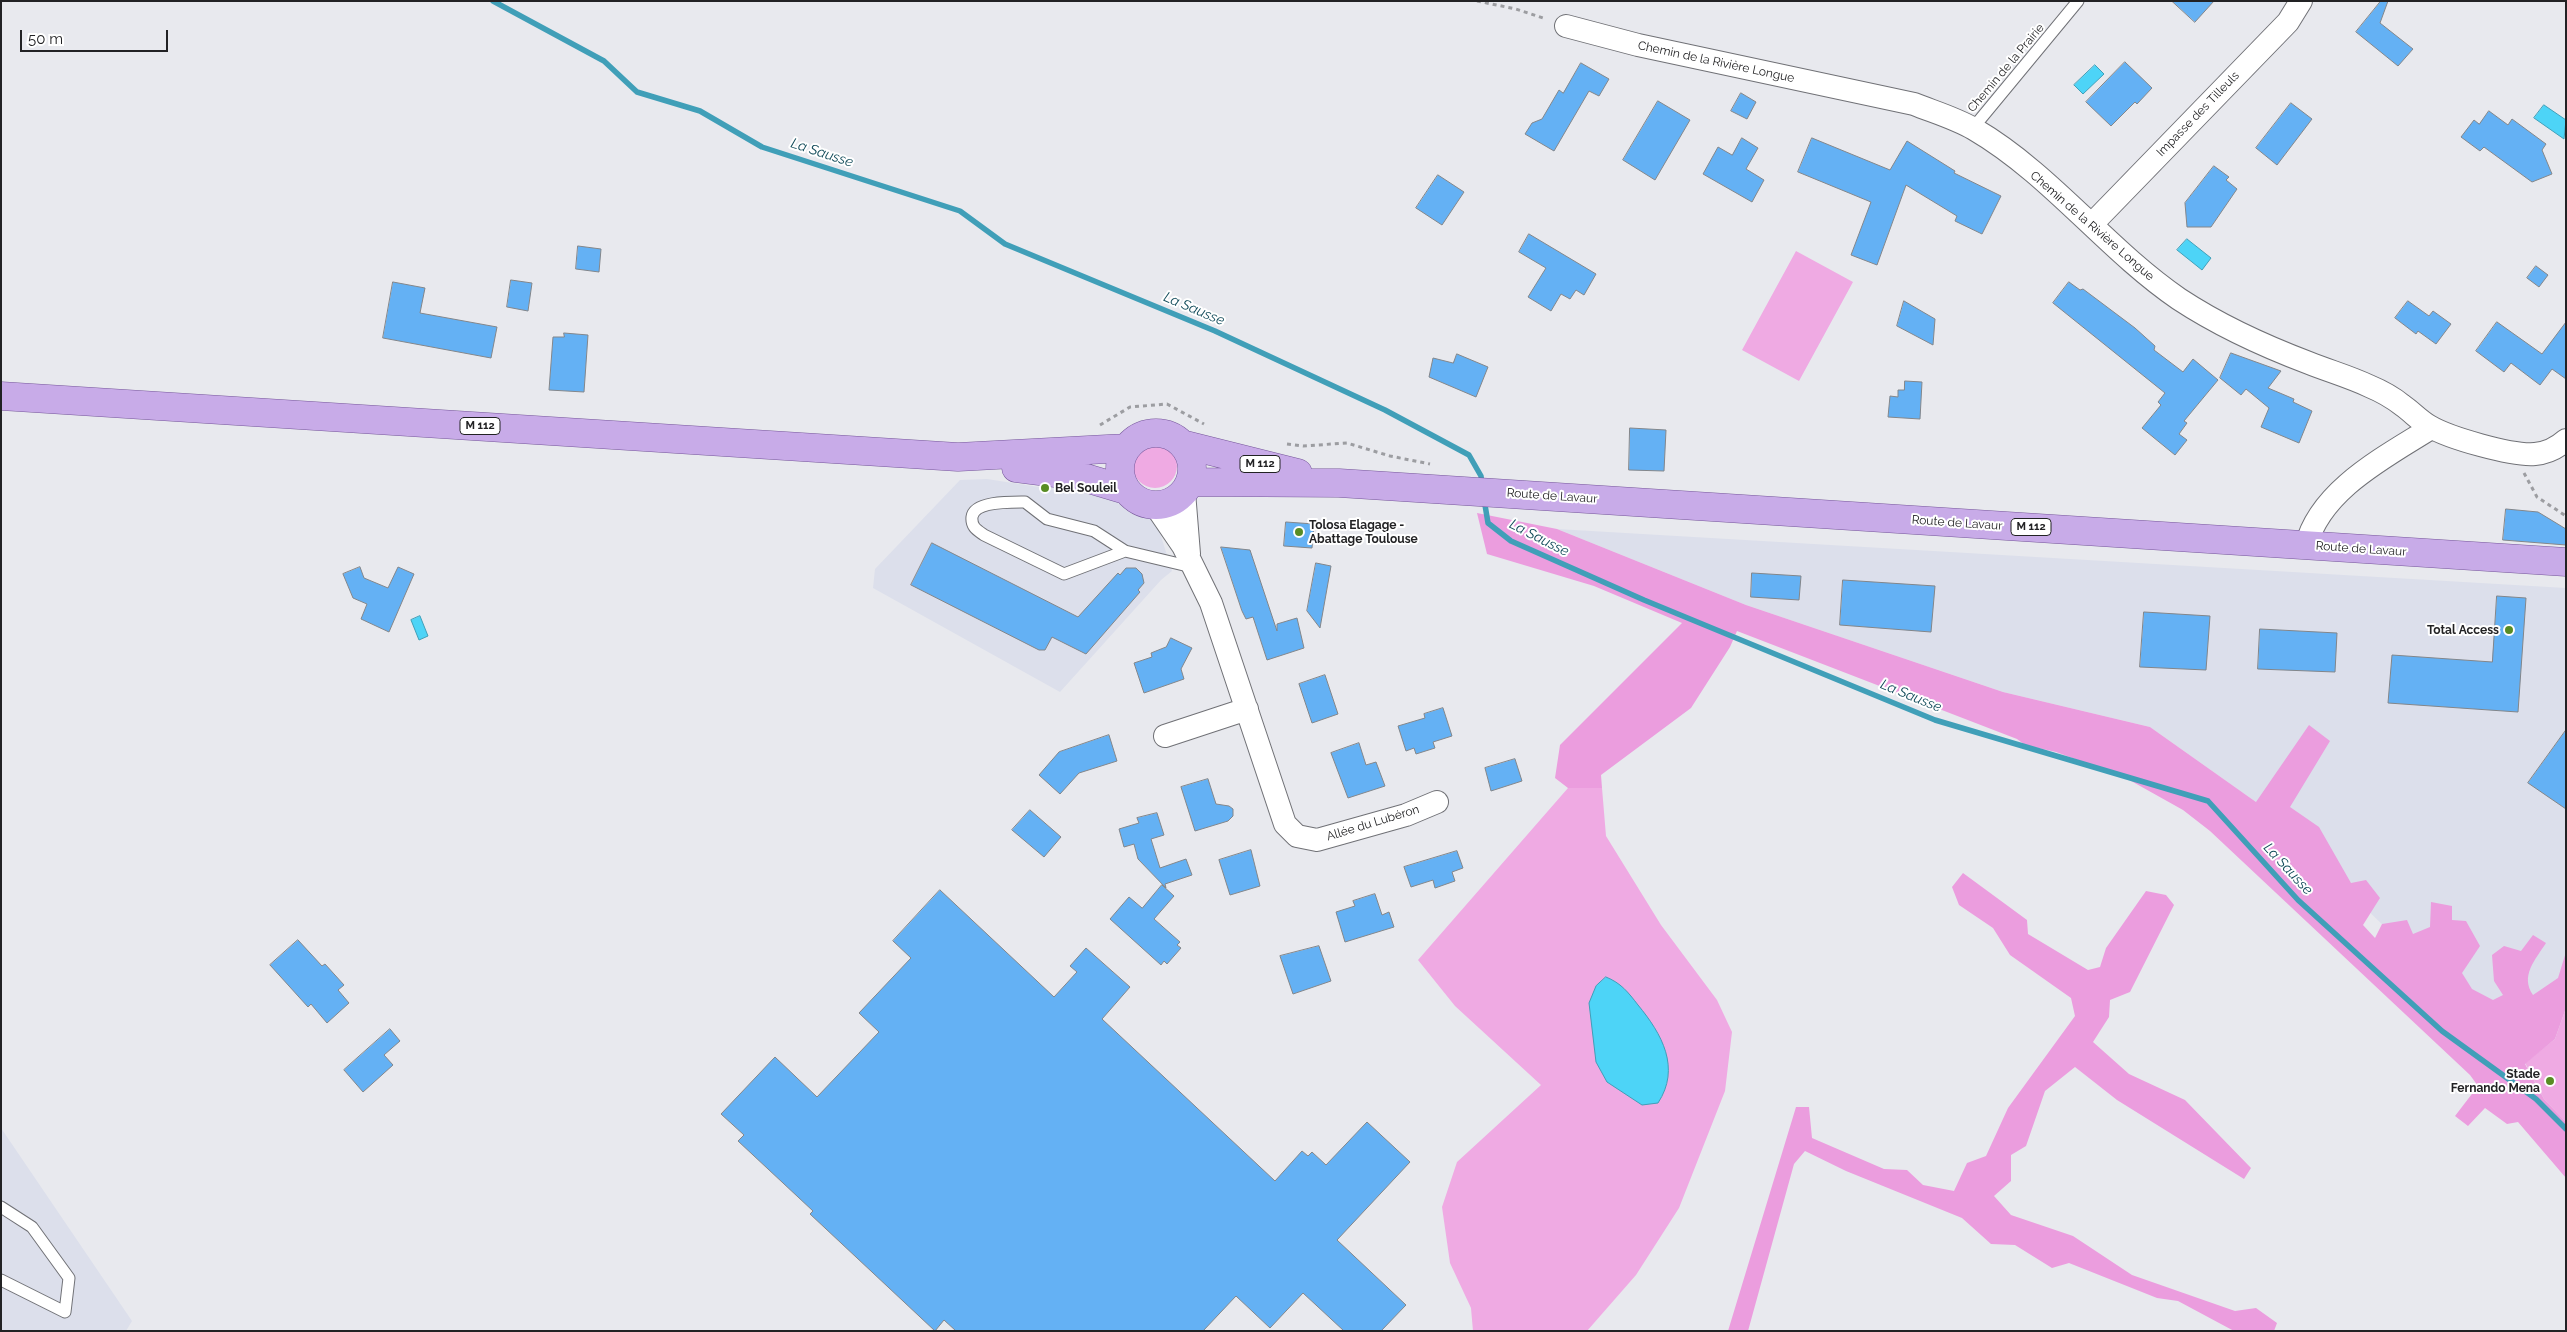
<!DOCTYPE html>
<html>
<head>
<meta charset="utf-8">
<style>
	body { margin:0 }
	#map { position:relative; width:2567px; height:1332px; overflow:hidden; background:#e8e9ee; font-family:Raleway,sans-serif }
	canvas { display:block }
	.frame { position:absolute; inset:0; border:2px solid #222224; pointer-events:none }
	.scale { position:absolute; left:20px; top:30px; width:148px; height:22px; box-sizing:border-box; border:2px solid #222224; border-top:0; padding-left:6px; font-size:15px; line-height:18px; white-space:nowrap; color:#222224; -webkit-text-stroke:4px #fff; paint-order:stroke }
</style>
</head>
<body>
<div id="map">
<canvas width="2567" height="1332"></canvas>
<div class="frame"></div>
<div class="scale">50 m</div>
</div>
<script>
const c = document.querySelector('canvas').getContext('2d');
c.lineJoin = 'round';
function paint(path, color) {
  c.fillStyle = color;
  c.fill(path, 'evenodd');
}
function stroke(path, color, width, dash) {
  c.strokeStyle = color;
  c.lineWidth = width;
  c.lineCap = dash ? 'butt' : 'round';
  c.setLineDash(dash || []);
  c.stroke(path);
}
function label(font, color, halo, rows, align = 'center') {
  c.font = font + ' Raleway,sans-serif';
  c.lineWidth = 4;
  c.setLineDash([]);
  c.textBaseline = 'middle';
  c.strokeStyle = halo;
  c.fillStyle = color;
  for (const [text, x, y, turn = 0] of rows) {
    c.save();
    c.translate(x, y);
    c.rotate((+turn || 0) * Math.PI / 180);
    c.textAlign = isNaN(turn) ? turn : align;
    if (halo) c.strokeText(text, 0, 0);
    c.fillText(text, 0, 0);
    c.restore();
  }
}
paint(new Path2D(`
	M987,479L1045,488L1072,484L1114,498L1126,510L1151,518L1159,530L1172,571L1161,580L1060,692L873,588L875,569L960,480Z
	M1557,529L2566,588V1008L2525,1063L2256,802L2150,727L2003,692L1746,605Z
	M1,1128L132,1321L126,1331H1Z`), '#dcdfeb');
paint(new Path2D(`
	M1796,251L1853,282L1799,381L1742,350Z
	M1133 466a22 22 0 1 1 44 0a22 22 0 1 1-44 0Z
	M1568,788H1602L1606,836L1661,925L1717,1000L1732,1032L1725,1091L1679,1208L1636,1275L1587,1331H1473L1471,1308L1450,1263L1442,1207L1457,1162L1541,1085L1455,1006L1418,960Z
	M2566,1008V1122L2544,1099L2525,1063L2555,1039Z`), '#efaae3');
paint(new Path2D(`
	M1477,513L1557,529L1746,605L2003,692L2150,727L2256,802L2309,725L2330,741L2290,807L2319,827L2351,883L2366,880L2380,898L2363,925L2375,938L2382,924L2407,920L2413,934L2430,927L2431,902L2452,906V920L2466,921L2480,946L2462,973L2472,989L2493,1000L2503,995L2494,981L2492,955L2504,946L2521,951L2533,935L2546,943C2535,960 2520,976 2533,995L2558,978L2566,952V1008L2555,1039L2525,1064L2544,1099L2566,1122V1178L2518,1122L2507,1124L2485,1108L2468,1126L2455,1116L2478,1086L2470,1075L2210,831L2183,810L2124,777L2056,752L2025,745L2017,739L1737,631L1730,647L1691,708L1601,775L1602,788H1568L1555,778L1560,745L1682,623L1594,586L1487,554Z
	M1963,873L2027,920L2028,934L2088,970L2100,967L2106,948L2146,891L2166,895L2174,905L2130,992L2110,1000L2109,1017L2093,1042L2129,1074L2185,1100L2251,1168L2244,1179L2117,1100L2075,1067L2045,1091L2026,1146L2011,1155V1181L1994,1196L2011,1215L2073,1236L2132,1275L2235,1311L2256,1308L2277,1323L2274,1331H2234L2178,1301L2157,1298L2069,1263L2052,1268L2015,1245L1991,1244L1962,1218L1846,1171L1805,1151L1794,1164L1748,1331H1728L1796,1107H1809L1812,1138L1884,1169L1907,1170L1923,1185L1954,1191L1967,1163L1986,1156L2008,1108L2075,1016L2071,998L2010,955L1993,928L1959,905L1952,887Z`), '#eb9dde');
const water = new Path2D(`
	M2095,65L2104,74L2083,94L2074,85Z
	M2544,105L2566,120L2564,139L2534,118Z
	M2187,239L2211,258L2202,270L2177,250Z
	M420,616L428,636L419,640L411,620Z
	M1606,977C1621,983 1628,992 1638,1005C1662,1034 1681,1068 1658,1103L1642,1105L1607,1082L1596,1062L1589,1003L1596,986Z`);
paint(water, '#4dd4f7');
stroke(water, '#409fb8', 1);
stroke(new Path2D(`
	M493,1L604,61L637,92L700,111L762,147L960,211L1005,244L1215,331L1385,410L1469,455L1481,476L1482,484
	M1484,499L1488,523L1511,541L1644,600L1935,720L2208,801L2298,900L2442,1031L2536,1099L2566,1129`), '#409fb8', 5.5);
const building = new Path2D(`
	M2172,1H2214L2195,22Z
	M2381,1H2388L2380,23L2413,49L2398,66L2356,32Z
	M2125,62L2152,88L2137,104L2135,102L2111,126L2086,102Z
	M1581,63L1609,79L1599,96L1589,91L1554,151L1525,134L1532,123L1542,119L1559,90L1563,93Z
	M1741,93L1756,102L1747,119L1731,111Z
	M1658,101L1690,120L1655,180L1623,160Z
	M2291,103L2312,119L2277,165L2256,148Z
	M2489,111L2508,125L2512,119L2546,144L2542,150L2552,174L2532,182L2484,147L2480,151L2461,137L2474,120L2479,124Z
	M1742,138L1758,148L1746,169L1764,180L1752,202L1703,174L1718,147L1732,155Z
	M1812,138L1890,170L1907,141L1955,171L1954,173L2001,196L1982,234L1955,221L1957,216L1906,185L1877,265L1851,255L1871,202L1798,172Z
	M2214,166L2229,177L2226,180L2237,189L2211,227H2187L2185,203Z
	M1438,175L1464,192L1442,225L1416,208Z
	M1529,234L1596,274L1584,295L1576,290L1570,299L1561,294L1551,311L1528,297L1546,268L1519,252Z
	M578,246L601,249L599,272L576,269Z
	M2536,266L2548,275L2539,287L2527,278Z
	M511,280L532,283L528,311L507,307Z
	M393,282L425,288L420,313L497,327L491,358L383,338Z
	M2069,282L2080,290L2083,289L2135,328L2155,346L2154,350L2183,372L2193,359L2218,380L2184,421L2187,423L2179,434L2187,440L2175,455L2142,428L2161,405L2158,402L2165,393L2053,303Z
	M1904,301L1935,319L1933,345L1897,326Z
	M2408,301L2429,316L2433,311L2451,324L2436,344L2418,331L2416,334L2395,318Z
	M2497,322L2542,354L2566,322V379L2552,369L2540,385L2511,363L2504,372L2476,351Z
	M564,333L588,335L584,392L549,390L553,337H564Z
	M2231,353L2281,371L2268,388L2294,399L2293,402L2312,411L2299,443L2261,427L2269,408L2246,389L2241,395L2220,378Z
	M1457,354L1488,367L1476,397L1429,377L1433,358L1453,363Z
	M1905,381L1922,382L1920,419L1888,417L1890,396L1898,397V390H1904Z
	M1630,428L1666,430L1664,471L1629,470Z
	M2506,509L2538,512L2566,529V545L2503,540Z
	M1286,522L1314,524L1312,548L1284,546Z
	M932,543L1078,617L1118,573L1120,575L1126,568H1136L1142,574L1144,583L1138,590L1140,592L1086,654L1052,637L1045,650H1039L911,585Z
	M1221,547L1250,550L1277,631V624L1297,618L1304,648L1267,660L1253,617L1246,619L1242,611Z
	M1316,563L1331,566L1320,628L1307,611Z
	M360,567L364,578L388,588L398,567L414,574L389,632L361,619L367,604L353,598L343,574Z
	M1752,573L1801,576L1799,600L1751,597Z
	M1843,580L1935,586L1931,632L1840,625Z
	M2497,596L2526,598L2518,712L2388,703L2392,655L2492,662Z
	M2144,612L2210,616L2206,670L2140,667Z
	M2260,629L2337,633L2335,672L2258,669Z
	M1171,638L1192,648L1181,669L1184,679L1144,693L1134,663L1152,657L1151,653L1166,647Z
	M1325,675L1338,714L1312,723L1299,684Z
	M1443,708L1452,736L1433,742L1435,748L1416,754L1414,748L1406,751L1398,726L1425,718L1424,714Z
	M2566,730V809L2528,783Z
	M1109,735L1117,761L1079,773L1060,794L1039,775L1059,752Z
	M1359,743L1366,765L1376,762L1385,786L1348,798L1331,753Z
	M1515,759L1522,781L1491,791L1485,768Z
	M1208,779L1216,804L1229,806L1233,809V816L1228,821L1195,831L1181,787Z
	M1030,810L1061,837L1044,857L1012,830Z
	M1157,813L1164,835L1151,839L1160,868L1186,859L1192,875L1165,884L1166,888L1138,859L1134,844L1124,847L1119,829L1139,823L1137,818Z
	M1251,850L1260,886L1230,895L1219,860Z
	M1457,851L1463,868L1452,872L1455,881L1435,888L1433,880L1411,887L1404,867Z
	M1162,885L1174,896L1154,919L1180,942L1177,945L1181,948L1167,964L1164,961L1161,965L1110,919L1129,897L1142,908Z
	M940,890L1054,997L1077,972L1070,966L1086,948L1130,987L1102,1019L1275,1181L1302,1151L1308,1156L1312,1152L1326,1165L1367,1122L1410,1162L1337,1240L1406,1305L1381,1331H1344L1303,1293L1270,1328L1236,1296L1203,1331H956L944,1320L935,1331L810,1214L813,1211L738,1141L744,1135L721,1114L775,1057L817,1097L879,1032L859,1013L911,958L893,941Z
	M1375,894L1382,915L1389,912L1394,927L1345,942L1336,912L1355,906L1353,901Z
	M298,940L322,966L325,964L344,985L338,990L349,1003L327,1023L311,1004L308,1007L270,965Z
	M1319,946L1331,981L1293,994L1280,956Z
	M390,1029L400,1041L384,1055L393,1065L363,1092L344,1070Z`);
paint(building, '#64b1f4');
stroke(building, '#83868a', 1);
const lane = new Path2D(`
	M1973,128L2078,1
	M1125,551L1064,574L984,535C977,530 971,527 972,517C974,501 1011,502 1025,502L1047,519L1094,531L1125,551L1192,567
	M1,1207L32,1227L69,1278L65,1312L1,1280`);
const street = new Path2D(`
	M1566,26L1638,45L1914,104C1934,112 1955,118 1974,129C2051,174 2106,249 2179,299C2220,326 2264,346 2309,363C2329,371 2350,377 2369,386C2381,391 2392,397 2402,405C2412,412 2419,420 2429,426C2449,438 2512,456 2535,454C2547,453 2557,448 2566,440
	M2092,224L2288,22L2301,1
	M1184,492L1189,554
	M1155,505L1183,546L1211,603L1285,824L1297,836L1317,840L1406,815L1437,802
	M2306,546C2320,490 2385,457 2431,428
	M1165,736L1247,709`);
const primary = new Path2D(`
	M1,396L958,457L1126,448
	M1120 469a36 36 0 1 1 72 0a36 36 0 1 1-72 0Z
	M1182,444L1298,473
	M1016,468L1079,476L1126,490
	M1190,482L1339,483L2566,562`);
stroke(lane, '#707176', 13);
stroke(street, '#707176', 24);
stroke(primary, '#76579a', 29);
stroke(new Path2D(`
	M1477,1L1516,9L1546,19
	M1100,425L1130,407L1167,404L1204,424
	M1287,444L1303,446L1347,443L1390,456L1430,464
	M2524,473L2537,497L2566,516`), '#9c9da1', 3, [4, 4]);
stroke(lane, '#fff', 11);
stroke(street, '#fff', 22);
stroke(primary, '#c8abe8', 28);
for (const [x, y, r, color] of [
	[1045,488,5,"#588c24"],
	[1299,532,5,"#588c24"],
	[2509,630,5,"#588c24"],
	[2550,1081,5,"#588c24"]
]) {
  const dot = new Path2D();
  dot.arc(x, y, r, 0, 2 * Math.PI);
  c.fillStyle = color;
  c.fill(dot);
  stroke(dot, '#fff', 2);
}
for (const [x, y, w] of [
	[480,426,40],
	[1260,464,40],
	[2031,527,40]
]) {
  const box = new Path2D();
  box.roundRect(x - w / 2, y - 8.5, w, 17, 4);
  c.fillStyle = '#fff';
  c.fill(box);
  stroke(box, '#222224', 1);
}
label('bold 11px', '#222224', null, [
	["M 112",480,426],
	["M 112",1260,464],
	["M 112",2031,527]
]);
label('12px', '#222224', '#fff', [
	["Chemin de la Rivière Longue",1716,62,12],
	["Chemin de la Prairie",2006,68,-50],
	["Impasse des Tilleuls",2198,114,-46],
	["Chemin de la Rivière Longue",2092,226,41],
	["Route de Lavaur",1552,496,4],
	["Route de Lavaur",1957,523,4],
	["Route de Lavaur",2361,549,4],
	["Allée du Lubéron",1373,823,-17]
]);
label('bold 12px', '#222224', '#fff', [
	["Bel Souleil",1055,488],
	["Tolosa Elagage -",1309,525],
	["Abattage Toulouse",1309,539],
	["Total Access",2499,630,"right"],
	["Stade",2540,1074,"right"],
	["Fernando Mena",2540,1088,"right"]
], 'left');
label('italic 14px', '#104a59', '#fff', [
	["La Sausse",822,153,18],
	["La Sausse",1194,309,23],
	["La Sausse",1539,538,27],
	["La Sausse",1911,696,22],
	["La Sausse",2288,869,47]
]);
</script>
</body>
</html>
